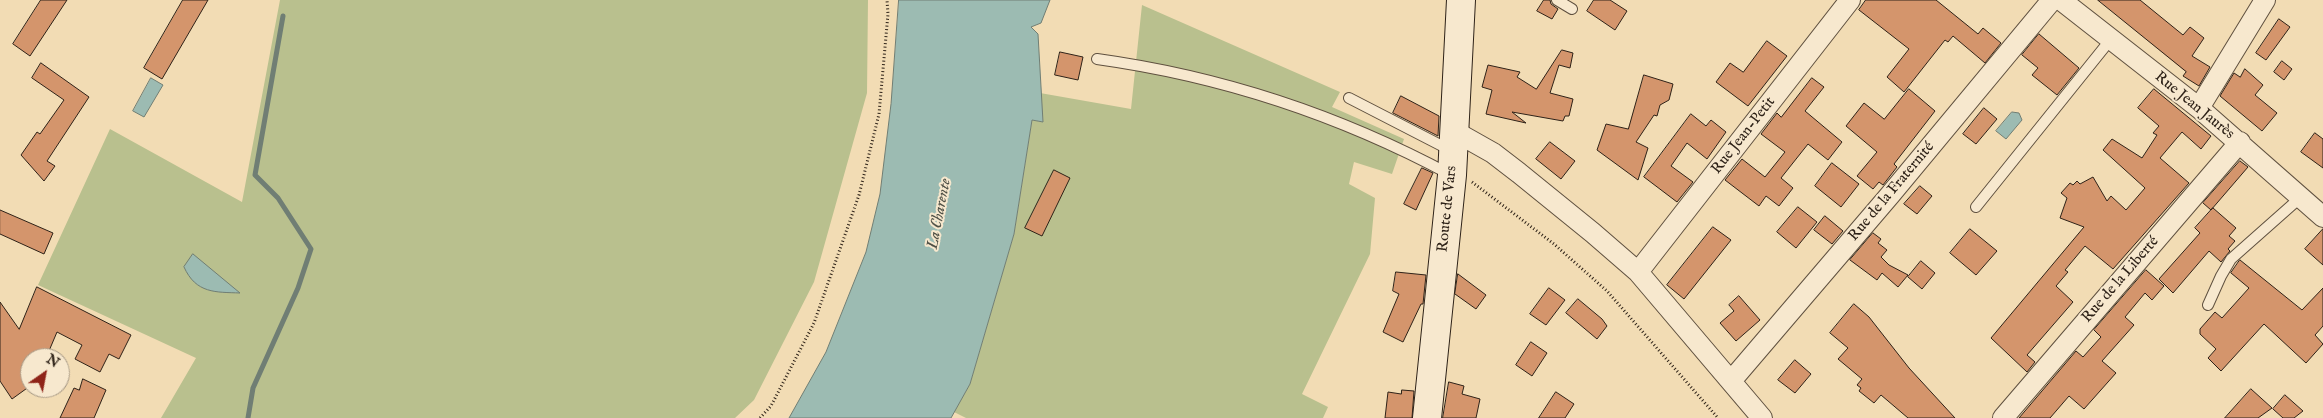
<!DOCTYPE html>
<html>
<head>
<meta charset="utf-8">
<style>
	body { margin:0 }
	#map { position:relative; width:2323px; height:418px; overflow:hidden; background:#f2dcb4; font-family:"IM FELL English",serif }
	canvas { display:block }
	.north { position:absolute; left:20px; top:348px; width:50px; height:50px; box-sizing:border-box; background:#f7e8ce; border:1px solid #a79985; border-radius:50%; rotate:33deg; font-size:14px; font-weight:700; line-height:20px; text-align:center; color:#2e2218 }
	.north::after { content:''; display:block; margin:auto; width:18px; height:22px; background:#8f2418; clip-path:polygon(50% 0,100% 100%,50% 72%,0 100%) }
</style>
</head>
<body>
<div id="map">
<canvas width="2323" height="418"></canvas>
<div class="north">N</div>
</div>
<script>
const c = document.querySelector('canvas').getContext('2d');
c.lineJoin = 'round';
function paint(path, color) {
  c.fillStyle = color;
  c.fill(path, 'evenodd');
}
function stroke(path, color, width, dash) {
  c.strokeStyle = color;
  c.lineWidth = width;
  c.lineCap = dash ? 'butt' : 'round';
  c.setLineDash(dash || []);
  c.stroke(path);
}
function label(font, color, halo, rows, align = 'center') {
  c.font = font + ' "IM FELL English",serif';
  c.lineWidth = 4;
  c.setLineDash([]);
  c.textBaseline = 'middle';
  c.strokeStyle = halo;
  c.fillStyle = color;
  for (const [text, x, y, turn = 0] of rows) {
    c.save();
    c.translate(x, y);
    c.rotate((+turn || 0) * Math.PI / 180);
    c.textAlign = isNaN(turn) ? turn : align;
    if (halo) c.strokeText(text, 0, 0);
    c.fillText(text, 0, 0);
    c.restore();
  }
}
paint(new Path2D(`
	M280,0H868L867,93L814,282L754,400L735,418H161L196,358L38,285L110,129L242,202Z
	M1142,5L1340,92L1332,107L1404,139L1392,174L1354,162L1349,184L1375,198L1370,254L1302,394L1328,407L1323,418H966L954,412L970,384L1014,234L1032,120L1043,122L1040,93L1131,109Z`), '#b9c08e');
const water = new Path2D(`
	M899,0H1050L1041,23L1031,27L1038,34L1043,122L1032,120L1014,234L970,384L951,418H789L826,352L866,252L880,194L891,104Z
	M151,78L163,85L144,117L133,111Z
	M2012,112L2019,113L2022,120L2006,139L1996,131Z
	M193,254L240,293C216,292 196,294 184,267Z`);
paint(water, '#9cbbb2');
stroke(water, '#707e74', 1);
stroke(new Path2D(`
	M248,418L253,388L298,288L311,249L278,198L255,175L283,16`), '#707e74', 5);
const building = new Path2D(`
	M41,0H67L30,56L13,44Z
	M183,0H208L162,79L144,68Z
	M1544,0H1550L1551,4L1558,9L1552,19L1537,11Z
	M1594,0H1610L1627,11L1615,30L1587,11Z
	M1866,0H1936L1978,34L1983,28L2001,43L1985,63L1953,36L1948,42L1945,40L1904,92L1887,77L1909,49L1859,10Z
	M2098,0H2140L2183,35L2190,27L2204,38L2192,56L2210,67L2199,86L2183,76L2186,72Z
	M2279,19L2290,27L2266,60L2256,53Z
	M2039,34L2079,68L2057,95L2032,75L2038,68L2022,55Z
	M1767,41L1787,56L1748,106L1716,82L1730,63L1743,72Z
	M1562,50L1573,53L1570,68L1559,65L1550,93L1573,99L1569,116H1565L1563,121L1512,112L1526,123L1486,114L1492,90L1482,87L1488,65L1520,72L1517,77L1536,89Z
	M1060,52L1083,57L1078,80L1055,75Z
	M2282,61L2292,69L2284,80L2274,72Z
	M41,63L89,97L47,161L55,166L44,181L21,155L37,132L40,134L64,100L32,78Z
	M2245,69L2263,85L2255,95L2277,113L2262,131L2220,96L2234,73L2240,77Z
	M1644,75L1673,84L1669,100L1660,105L1657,116L1654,115L1636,142L1648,148L1638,180L1597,150L1606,124L1628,129Z
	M1812,78L1824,87L1805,111L1842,142L1828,160L1808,144L1781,178L1793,188L1779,206L1766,196L1759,206L1725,180L1742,159L1765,177L1785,152L1761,134L1777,113L1781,117Z
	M1909,89L1935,111L1894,164L1897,167L1883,185L1879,182L1873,189L1857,176L1877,152L1846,126L1864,103L1884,119Z
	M2154,89L2211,136L2201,149L2182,132L2160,158L2189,183L2113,269L2085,246L2065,270L2068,272L2056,286L2073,302L2027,355L2035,362L2027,372L1991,338L2084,227L2060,218L2067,198L2061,193L2070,183L2073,185L2077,181L2080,184L2093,177L2107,201L2111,196L2126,210L2145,188L2103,150L2112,139L2142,158L2157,135L2153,133L2159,126L2138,108Z
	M1401,96L1439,116L1438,136L1393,113Z
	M1984,108L1997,119L1976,144L1963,134Z
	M1691,114L1706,126L1711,120L1726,132L1707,159L1687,143L1671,166L1693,182L1677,202L1644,177Z
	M2315,133L2323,139V168L2301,152Z
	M1550,142L1575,161L1561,179L1536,159Z
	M2240,161L2248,167L2211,210L2203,203Z
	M1832,163L1859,184L1841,207L1815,186Z
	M1422,168L1433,173L1416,210L1404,204Z
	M1054,170L1070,178L1042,236L1025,228Z
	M1920,186L1932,196L1917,214L1904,204Z
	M1798,207L1817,222L1796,248L1777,232Z
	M2213,208L2236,228L2229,236L2235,241L2228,249L2230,251L2221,262L2209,251L2173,293L2159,279L2200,233L2195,228Z
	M0,210L53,233L44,254L0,234Z
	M1825,216L1843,231L1832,244L1814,230Z
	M1713,227L1731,240L1684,299L1667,285Z
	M1970,229L1997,251L1976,275L1950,253Z
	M2323,229V265L2305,249Z
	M1873,233L1881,239L1878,243L1887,250L1881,257L1889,265L1908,275L1898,287L1882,273L1877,280L1850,260Z
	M2240,260L2302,310L2323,288V326L2315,335L2323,344L2306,363L2264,324L2221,371L2208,358L2216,349L2200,334V329L2215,312L2222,318L2249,288L2231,273Z
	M1921,261L1935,273L1922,289L1908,277Z
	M2146,270L2164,286L2152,300L2145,293L2125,317L2134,325L2102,361L2116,373L2084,409L2069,396L2050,418H2019L2076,351L2083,357L2101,337L2094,330Z
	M1396,272L1426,275L1423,304H1421L1403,342L1383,332L1399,294L1393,291Z
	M1458,274L1486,295L1476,309L1455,294Z
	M37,287L131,335L119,359L109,354L100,372L75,359L82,345L57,332L46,358H30V386L12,399L0,381V302L19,329Z
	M1549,288L1565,300L1546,325L1530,314Z
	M1739,296L1760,320L1736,341L1720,323L1734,311L1729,305Z
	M1578,299L1602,319L1607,326L1597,339L1566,313Z
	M1854,304L1869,317L1909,368L1955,418H1908L1881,395L1874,403L1859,391L1861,388L1857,385L1862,379L1838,359L1848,348L1830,333Z
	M1531,342L1547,353L1532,376L1516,365Z
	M1795,360L1811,374L1795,393L1778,380Z
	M83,379L106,390L94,418H60L74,388L79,390Z
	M1449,382L1464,386L1462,394L1480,399L1476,418H1443Z
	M2251,389L2272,408L2258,418H2225Z
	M1402,390L1414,391L1412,418H1385L1388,392L1401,394Z
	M1556,392L1574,404L1565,418H1539Z
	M2285,395L2303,411L2294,418H2283L2273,409Z`);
paint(building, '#d4956c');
stroke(building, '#2e2218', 1);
const service = new Path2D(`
	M1557,0L1572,9
	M1097,59C1220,76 1341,116 1451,175
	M1349,98L1450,150
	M1976,207L2111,39
	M2208,305L2221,276L2231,259L2301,197`);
const minor = new Path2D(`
	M2061,0L2199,108L2323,217
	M2199,108L2265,0
	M1454,131L1493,153L1519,173L1593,233L1638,272L1762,418
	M1638,272L1850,0
	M1731,381L1890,195L2052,0
	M2003,418L2240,142`);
const secondary = new Path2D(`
	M1427,418L1452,175L1461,0`);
stroke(service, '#5f503f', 12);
stroke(minor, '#5f503f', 22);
stroke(secondary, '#2e2218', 30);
stroke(new Path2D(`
	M1472,182L1554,244L1607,291L1718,418
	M760,418L771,406L814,323L859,195L879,114L888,14L887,0`), '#2e2218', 3, [1, 2.5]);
stroke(service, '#f7e8ce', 10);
stroke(minor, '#f7e8ce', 20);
stroke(secondary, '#f7e8ce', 28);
label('15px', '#2e2218', '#f7e8ce', [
	["Rue Jean Jaurès",2194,106,39],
	["Rue Jean-Petit",1744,136,-52],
	["Rue de la Fraternité",1892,192,-50],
	["Route de Vars",1448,209,-84],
	["Rue de la Liberté",2121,280,-49]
]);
label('italic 16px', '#4f5046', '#f7e8ce', [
	["La Charente",940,214,-79]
]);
</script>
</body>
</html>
